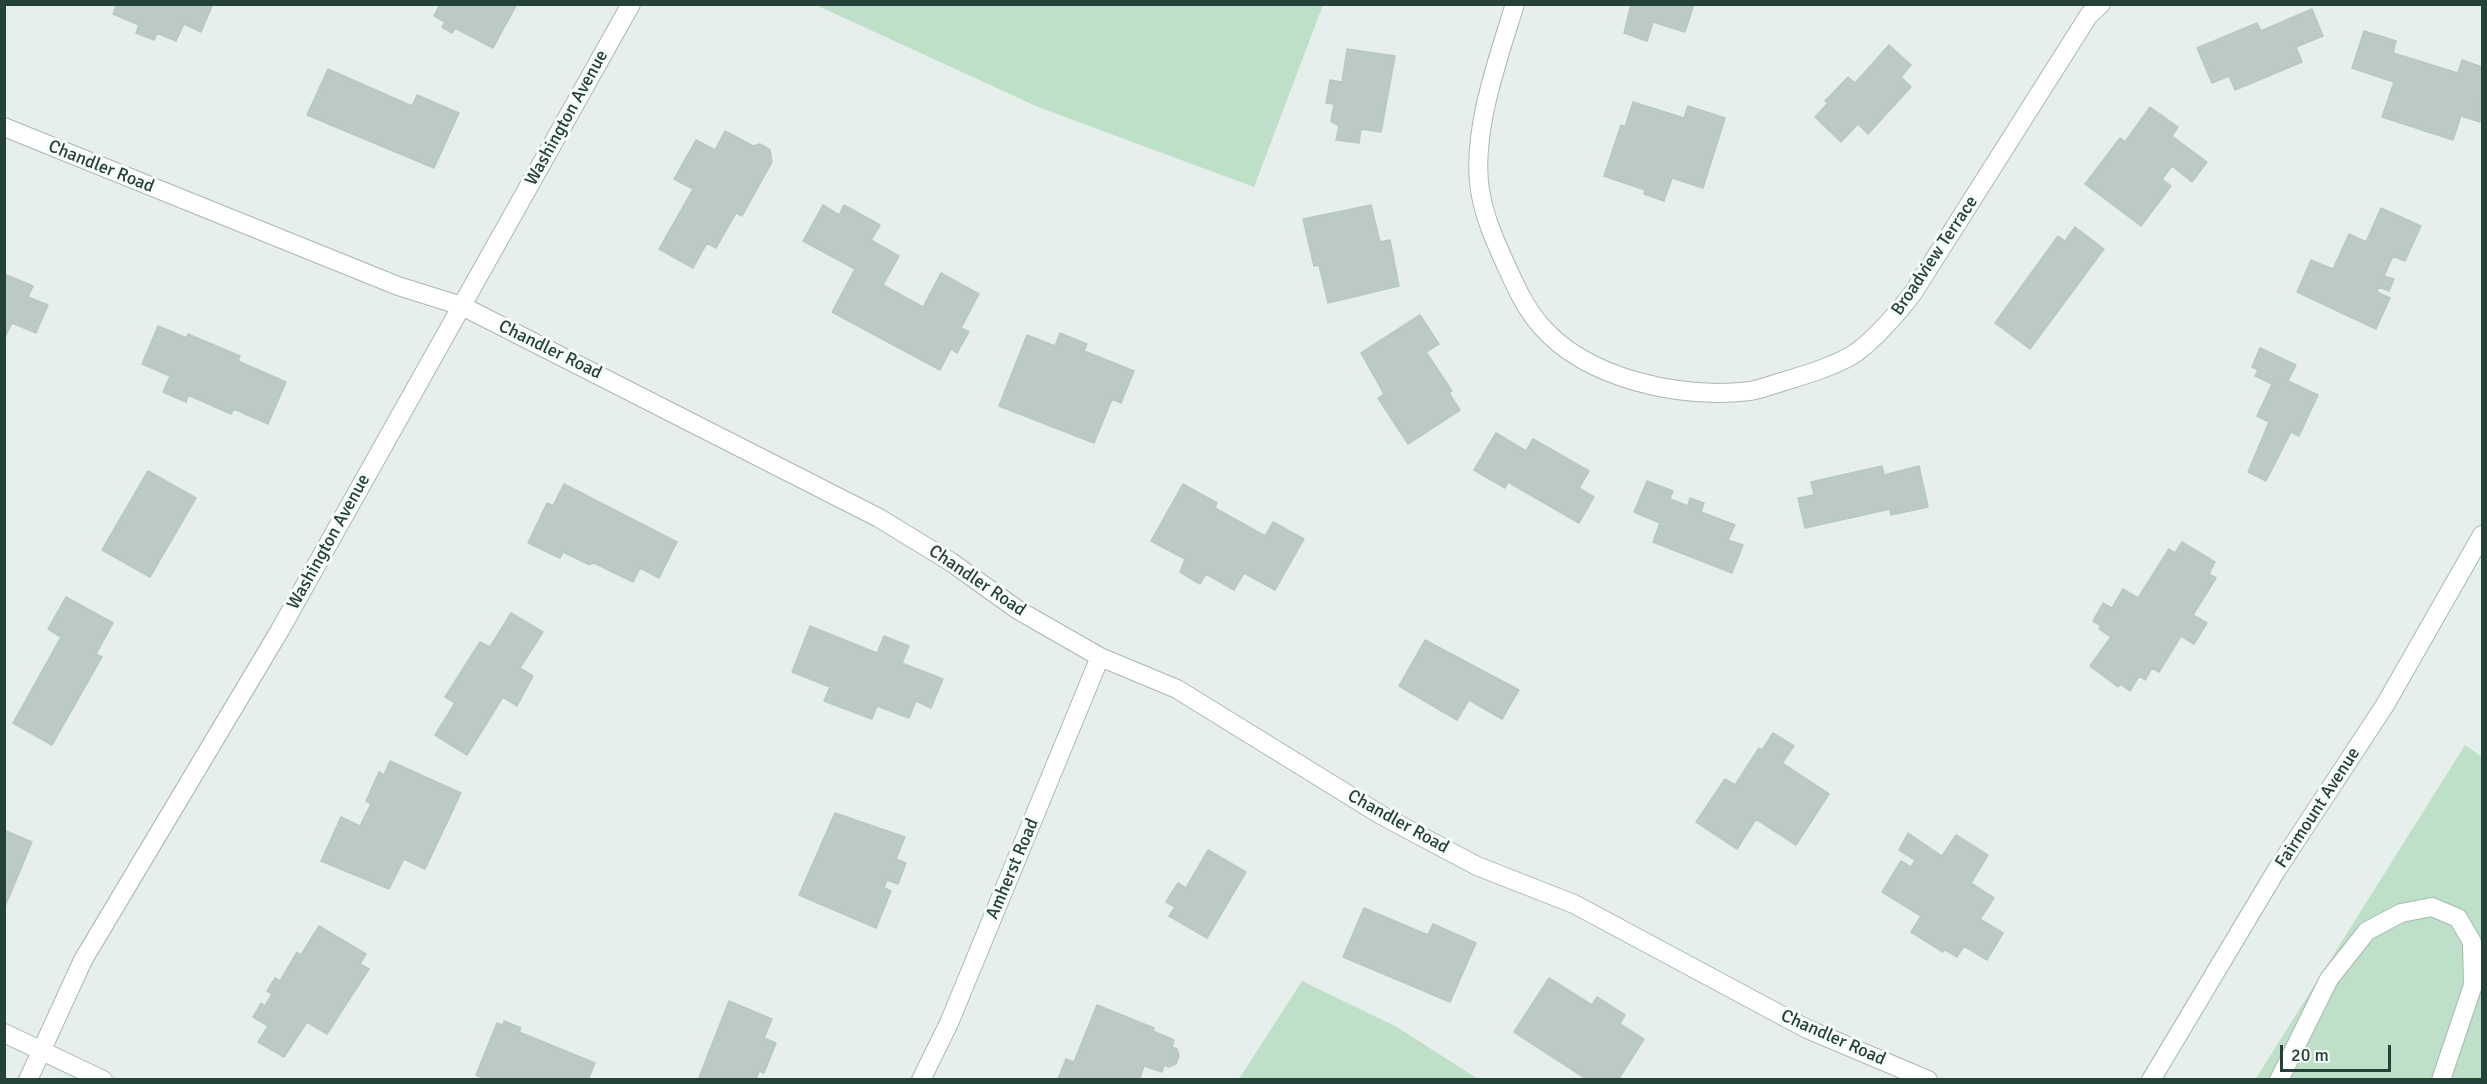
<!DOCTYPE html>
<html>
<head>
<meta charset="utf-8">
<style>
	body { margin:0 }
	#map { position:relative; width:2487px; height:1084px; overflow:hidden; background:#e6efeb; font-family:Signika,sans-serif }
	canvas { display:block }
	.frame { position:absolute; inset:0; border:6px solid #24423a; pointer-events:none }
	.scale { position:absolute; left:2280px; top:1045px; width:111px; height:27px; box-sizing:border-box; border:3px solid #24423a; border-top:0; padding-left:8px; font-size:18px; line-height:21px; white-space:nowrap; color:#24423a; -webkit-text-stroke:4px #f7fbf9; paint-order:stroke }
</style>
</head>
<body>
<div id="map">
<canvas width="2487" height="1084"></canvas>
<div class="frame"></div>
<div class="scale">20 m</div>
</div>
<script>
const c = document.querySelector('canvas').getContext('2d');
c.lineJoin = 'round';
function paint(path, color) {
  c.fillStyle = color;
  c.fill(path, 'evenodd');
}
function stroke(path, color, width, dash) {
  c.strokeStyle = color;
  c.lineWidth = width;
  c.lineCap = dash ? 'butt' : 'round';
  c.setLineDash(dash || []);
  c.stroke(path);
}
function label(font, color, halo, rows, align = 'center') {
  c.font = font + ' Signika,sans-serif';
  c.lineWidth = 6;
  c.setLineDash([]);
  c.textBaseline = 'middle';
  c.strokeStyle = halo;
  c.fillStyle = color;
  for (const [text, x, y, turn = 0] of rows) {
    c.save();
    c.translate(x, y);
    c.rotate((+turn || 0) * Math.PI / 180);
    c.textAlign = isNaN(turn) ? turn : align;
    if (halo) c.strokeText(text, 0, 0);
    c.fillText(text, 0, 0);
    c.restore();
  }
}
paint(new Path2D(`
	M816,5H1323L1254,187L1038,107Z
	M2465,745L2482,757V1079L2255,1080Z
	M1302,981L1397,1027L1478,1079H1239Z`), '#bfe0c8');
const building = new Path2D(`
	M117,4H213L201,32L184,24L176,41L157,33L154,40L136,33L139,25L113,14Z
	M440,4H517L493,48L455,28L452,33L442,27L445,22L434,16Z
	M1631,4H1694L1685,32L1653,22L1647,41L1624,33Z
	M2312,9L2323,36L2296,47L2302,62L2235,90L2229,76L2212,83L2197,48L2257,23L2261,31Z
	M2364,31L2396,41L2393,53L2458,73L2462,60L2482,67L2480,122L2461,116L2453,140L2382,117L2394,82L2352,68Z
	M1889,45L1911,65L1901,77L1911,87L1868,134L1858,124L1841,142L1815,117L1828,103L1825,101L1848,77L1855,83Z
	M1347,49L1395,56L1381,132L1361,129L1359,143L1336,140L1339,126L1331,121L1334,104L1326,103L1330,80L1342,82Z
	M328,69L412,106L417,95L459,113L434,168L307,115Z
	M1633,102L1684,118L1688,106L1725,118L1703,188L1672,178L1664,201L1644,194L1645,190L1604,176L1621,125L1625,127Z
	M2150,107L2178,127L2172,136L2207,162L2192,182L2172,166L2162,179L2171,186L2141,226L2085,184L2120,138L2125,142Z
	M725,131L753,146L760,144L770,150L772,162L742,216L736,213L716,248L707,243L693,268L659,249L693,189L674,179L696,140L715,150Z
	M823,205L839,215L844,205L880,225L871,240L899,256L883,285L923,307L941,273L979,294L961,328L969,332L957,353L951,349L940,370L832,312L855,269L803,241Z
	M1371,205L1380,242L1390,240L1399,286L1328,303L1319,265L1314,266L1303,219Z
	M2381,208L2421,226L2405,261L2393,256L2384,276L2394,279L2389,291L2379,287L2377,292L2390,298L2376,329L2297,292L2311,260L2333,269L2349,234L2366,242Z
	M2075,227L2104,249L2030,349L1995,323L2058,236L2065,241Z
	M4,274L33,286L28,297L48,305L36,333L12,323L4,339Z
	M1420,315L1439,344L1426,352L1452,391L1449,393L1460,410L1408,444L1378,398L1384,394L1361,353Z
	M158,326L187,338L188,334L240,356L238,361L286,382L268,424L234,409L231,414L188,395L186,402L163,392L170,376L142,364Z
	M1060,333L1087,344L1084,351L1134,371L1121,403L1112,399L1094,443L999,406L1027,335L1055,346Z
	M2260,348L2296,365L2288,381L2318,395L2299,436L2291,432L2266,481L2248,472L2269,422L2257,416L2272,384L2255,376L2258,370L2252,367Z
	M1496,433L1526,451L1533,439L1589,471L1579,488L1594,497L1579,523L1508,482L1505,488L1474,470Z
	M1882,466L1884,475L1919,466L1928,507L1891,515L1890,509L1805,528L1798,498L1814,495L1811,482Z
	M148,471L196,498L150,577L102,550Z
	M1647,481L1673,491L1670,499L1688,506L1690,498L1704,503L1701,512L1735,525L1728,540L1743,545L1732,573L1653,542L1660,523L1634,512Z
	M564,484L677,542L659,578L640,568L633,582L592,562L590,565L563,552L560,558L528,543L547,503L553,506Z
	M1183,484L1217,503L1215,508L1265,536L1273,522L1304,539L1275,590L1244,573L1234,590L1206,574L1200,584L1180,572L1185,559L1151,541Z
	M2182,542L2215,562L2209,574L2216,578L2193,615L2207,623L2194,644L2181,636L2159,672L2152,668L2145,680L2139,676L2130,691L2120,684L2118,687L2090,666L2111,637L2099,629L2101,626L2093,621L2103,603L2112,608L2123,589L2138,598L2169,549L2175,553Z
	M66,597L113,623L96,654L102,657L52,745L13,723L61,637L48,629Z
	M511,613L543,632L520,668L533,676L517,706L503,697L467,755L435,735L455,703L445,697L480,642L490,647Z
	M810,626L877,653L884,636L909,646L902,663L943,679L931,708L916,701L909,718L877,706L872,719L824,701L830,687L792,672Z
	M1425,640L1519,690L1502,719L1469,700L1457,720L1399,686Z
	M1773,733L1794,746L1782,763L1829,794L1796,845L1756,819L1737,849L1696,822L1725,779L1735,785L1759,748L1762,750Z
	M390,761L461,793L425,869L404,859L389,889L321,861L341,817L360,826L371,804L366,801L379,772L384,775Z
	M835,813L905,837L896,859L906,863L898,884L887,880L884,888L891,891L876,928L799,895Z
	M4,830L32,842L4,909Z
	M1908,833L1942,856L1956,835L1988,855L1971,883L1994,898L1980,919L2003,933L1987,960L1964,946L1957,957L1944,949L1943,952L1911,932L1921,916L1882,892L1901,861L1911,867L1915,860L1899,850Z
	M1208,850L1246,872L1207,938L1169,916L1175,907L1166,902L1178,883L1186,888Z
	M1364,908L1428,935L1433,924L1476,943L1450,1002L1343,957Z
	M319,926L366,954L360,964L369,969L327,1034L307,1022L284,1057L258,1042L268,1026L253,1017L261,1003L265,1006L272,994L267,991L275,978L280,981L297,952L301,955Z
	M1549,978L1592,1005L1597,997L1625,1015L1620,1024L1644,1039L1618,1080H1588L1514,1032Z
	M729,1001L772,1019L764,1038L776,1043L764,1073L759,1071L756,1080H698Z
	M1097,1005L1154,1028L1153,1031L1174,1040L1172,1047L1177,1049L1179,1056L1176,1064L1169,1067L1164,1065L1162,1072L1144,1066L1139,1080L1058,1079L1066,1059L1074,1062Z
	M504,1021L521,1028L519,1032L595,1063L588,1080H486L476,1075L497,1023L503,1025Z`);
paint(building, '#bbcac4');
stroke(building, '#b8c9c2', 1.5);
const lane = new Path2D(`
	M2279,1080L2329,979L2367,931L2401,913L2432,907L2458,918L2472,942L2473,985L2441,1080`);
const street = new Path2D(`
	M1515,4C1498,59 1471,133 1480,190C1484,216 1494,239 1505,263C1515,285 1525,308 1541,326C1588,380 1682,399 1750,391C1762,389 1774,384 1785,381C1808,374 1838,365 1857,352C1879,335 1896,315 1913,293L2089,15L2101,4
	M4,127L398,286L462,306L879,518L951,562L1018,610L1100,657L1177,689L1381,815L1477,866L1574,904L1807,1029L1928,1080
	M4,1033L103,1080
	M28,1080L83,960L280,630L631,4
	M921,1080L949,1023L1100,657`);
const secondary = new Path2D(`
	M2151,1080L2276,871L2385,705L2482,535`);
stroke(lane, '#a8b8b2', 20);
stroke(street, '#a8b8b2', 20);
stroke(secondary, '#a4bbb3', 20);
stroke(lane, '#fff', 18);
stroke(street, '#fff', 18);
stroke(secondary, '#fff', 18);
label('18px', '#24423a', '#f7fbf9', [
	["Washington Avenue",567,118,-61],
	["Chandler Road",101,167,22],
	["Broadview Terrace",1935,256,-56],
	["Chandler Road",550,350,26],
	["Washington Avenue",329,542,-61],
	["Chandler Road",977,581,34],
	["Fairmount Avenue",2318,808,-57],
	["Chandler Road",1398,822,29],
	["Amherst Road",1013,869,-67],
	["Chandler Road",1833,1038,24]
]);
</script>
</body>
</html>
